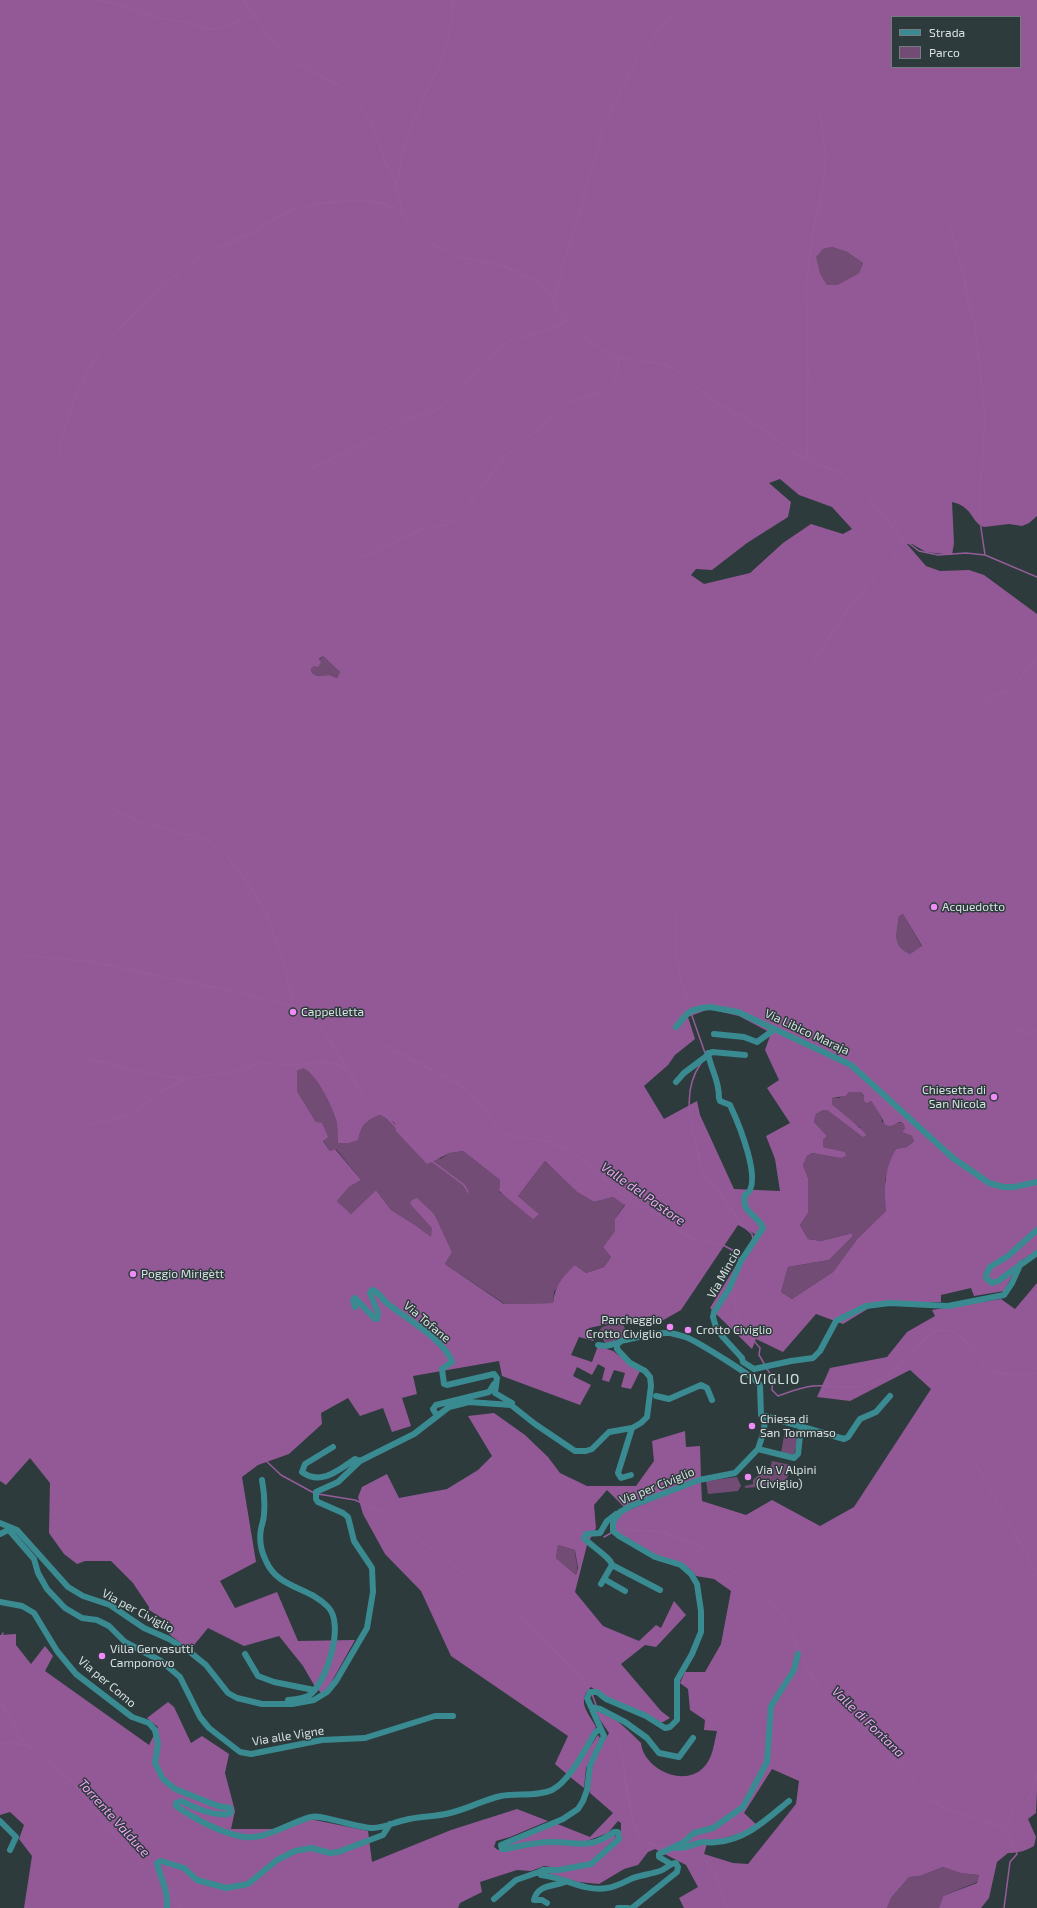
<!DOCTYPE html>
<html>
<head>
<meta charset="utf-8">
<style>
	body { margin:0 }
	#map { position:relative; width:1037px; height:1908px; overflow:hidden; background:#2d3b3c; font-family:"Exo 2",sans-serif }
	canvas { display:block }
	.legend { position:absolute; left:891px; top:16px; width:130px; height:52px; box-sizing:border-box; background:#2d3b3c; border:1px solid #717d7e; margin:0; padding:5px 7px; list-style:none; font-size:12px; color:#d8e0e1 }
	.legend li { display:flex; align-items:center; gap:8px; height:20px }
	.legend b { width:20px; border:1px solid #717d7e }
</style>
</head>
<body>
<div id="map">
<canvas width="1037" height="1908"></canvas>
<ul class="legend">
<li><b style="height:5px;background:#3a8a91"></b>Strada</li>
<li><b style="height:11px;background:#734c76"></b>Parco</li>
</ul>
</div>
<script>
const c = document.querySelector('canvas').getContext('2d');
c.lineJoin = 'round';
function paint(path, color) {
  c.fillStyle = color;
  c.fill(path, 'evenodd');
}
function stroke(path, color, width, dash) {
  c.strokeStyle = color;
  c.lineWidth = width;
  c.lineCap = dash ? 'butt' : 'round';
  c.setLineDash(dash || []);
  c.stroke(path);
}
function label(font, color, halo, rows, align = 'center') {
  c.font = font + ' "Exo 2",sans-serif';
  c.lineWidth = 3;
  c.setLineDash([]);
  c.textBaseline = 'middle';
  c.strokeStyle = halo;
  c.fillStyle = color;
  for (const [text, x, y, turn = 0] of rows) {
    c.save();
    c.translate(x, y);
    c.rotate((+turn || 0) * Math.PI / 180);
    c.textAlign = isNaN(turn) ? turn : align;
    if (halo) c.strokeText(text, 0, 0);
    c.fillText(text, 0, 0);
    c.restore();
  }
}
paint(new Path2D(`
	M832,247L847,252L863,263L859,273L837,285H827L820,273L815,257L823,249Z
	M323,656L340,672L337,678L329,675L317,676L312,673L311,669Z
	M903,914L922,947L910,954C891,945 897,933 899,916Z
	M303,1067C316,1073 332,1106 336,1120C338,1127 337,1136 338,1143L359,1132L370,1117L380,1115L395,1123L440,1159L450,1153L463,1151L500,1180L499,1192L539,1214L518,1196L545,1161L577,1192L594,1202L613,1197L625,1204L615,1219V1231L603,1247L611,1257L604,1267L586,1273L575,1265L554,1292L553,1303L505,1304L445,1264L452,1252L435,1215L410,1204L433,1228L431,1238L412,1223L391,1210L376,1190L351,1214L337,1201L349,1187L361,1180L336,1149L330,1151L323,1140L316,1122L297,1091V1071Z
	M849,1092H861L867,1102L871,1101L882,1118V1122L903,1123L905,1128L902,1132L912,1136L914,1141L907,1147L896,1149L885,1179L886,1211L858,1238L833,1272L792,1299L781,1292L788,1267L829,1260L852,1237L853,1233L821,1241L808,1239L800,1225L808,1213V1178L803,1165L807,1156L812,1153L840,1158L844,1152L823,1147V1140L827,1136L814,1122L816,1114L823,1110H827L860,1135V1127L853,1124L832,1104V1098H839Z
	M622,1321L628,1337L606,1345L599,1331L602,1327Z
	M785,1430L799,1433L794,1455L781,1453Z
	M772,1461L791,1465L785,1485L745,1488V1486L753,1484V1480L761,1473V1470L766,1471L771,1466Z
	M737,1477L741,1486L738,1491L708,1494L706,1481Z
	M558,1545L575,1550C575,1559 579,1566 576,1575L556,1558Z
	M943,1867L960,1873L979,1875L977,1882L943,1896L939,1908H887L891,1898L909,1877L920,1876Z`), '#734c76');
paint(new Path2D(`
	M0,0H1037V516L1029,523L1022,526L1009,524L984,527C971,523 974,507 952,502L954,543L952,555L926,552L912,544H907L926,566L940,571L969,570L984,575L1037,614V1252L1020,1261L1004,1291L974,1296L971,1288L941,1295V1302H879L843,1324L816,1314L783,1352L756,1339L752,1349L710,1308L755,1234L738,1225L681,1310L660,1322L622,1321L589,1328L594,1341L579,1337L571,1355L592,1362L598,1346L613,1351L640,1371L631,1389L621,1387L625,1373L614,1370L609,1382L602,1380L605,1368L598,1364L592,1375L577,1367L573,1376L591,1385L580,1405L502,1376L499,1361L413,1376L417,1394L402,1398L411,1426L392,1432L383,1408L360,1416L348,1398L321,1413L322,1424L289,1454L258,1465L242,1477L256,1562L220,1581L235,1608L277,1592L298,1641L355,1640L327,1690L321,1693L314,1685L303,1666L279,1636L244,1646L208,1628L190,1650L169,1634L173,1625L149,1610V1607L133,1583L111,1561H85L77,1564L64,1554L49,1533L50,1483L30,1458L6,1485L0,1481ZM892,17H1020V67H892ZM832,247L847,252L863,263L859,273L837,285H827L820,273L816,257L823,249ZM780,479L799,495L832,507L852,529L843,534L811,524L783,543L750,573L704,584L691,575L696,569L712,570L747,543L788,517L791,502L769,483ZM323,656L340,672L337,678L329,675L317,676L312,673L311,669L314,666L318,667L321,662L319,659ZM903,914L922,946L910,954C891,945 897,933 899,916ZM709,1009L739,1016L771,1033L765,1050L779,1080L767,1088L790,1123L766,1136L775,1159L780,1191L734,1189L700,1115L697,1101L664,1119L644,1086L668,1065L675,1055L695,1039L688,1017ZM303,1068C316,1073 332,1106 336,1120C338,1127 337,1136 338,1143H348L358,1140C360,1126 368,1118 380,1115L395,1123L396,1131L427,1164L450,1153L463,1151L500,1180L499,1191L533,1219L539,1214L518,1196L545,1161L577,1192L594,1202L613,1197L625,1205L615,1219V1231L603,1247L611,1257L604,1267L586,1273L575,1265C563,1277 555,1285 553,1303L504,1304L445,1264L452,1252L435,1215L417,1198L412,1200L410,1204L432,1228L431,1237L412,1223L391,1210L376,1190L351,1214L337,1201L349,1187L361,1180L335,1149L330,1151L323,1141L328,1137L322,1123L316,1122L297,1091V1071ZM849,1092H861L864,1096V1101L867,1103L871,1101L882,1118L885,1125L891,1126L899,1122L903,1123L905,1128L902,1132L912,1136L914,1141L907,1147L896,1149C884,1171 884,1186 886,1211L858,1238L833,1272L792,1299L781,1292L788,1267L829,1260L852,1237L853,1233L821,1241L808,1239L800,1225L808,1213V1178L803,1165L807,1156L812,1153L840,1158L846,1156L845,1152L823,1147V1140L827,1136L814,1122L816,1114L823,1110H827L860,1135L864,1137L866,1135C865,1131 838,1110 832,1104V1098L845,1096Z
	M1037,1283V1791L1036,1813L1028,1819L1036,1837L1034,1846C1025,1851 1018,1853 1008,1853L997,1862L989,1898L981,1908H939L943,1896L977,1883L979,1875L960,1873L943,1867L920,1876L909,1877L891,1898L887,1908H684L679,1898L698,1887L686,1865L655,1849L648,1852L638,1865L624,1869L599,1884L578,1882L548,1873L587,1867L621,1838V1823L618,1821L608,1833L584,1842L506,1847L508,1843L555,1823L590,1837L613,1813L590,1793V1778L594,1759L609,1733L594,1711C613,1714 628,1730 641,1743C643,1768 683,1788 703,1768C713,1759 714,1743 717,1731L704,1730L705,1720L690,1710L688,1689L680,1683L685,1672H705L721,1644L731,1591L714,1579L696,1576L689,1568L656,1555L616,1533L615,1522L624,1512L701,1481L702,1501L746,1515L772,1500L820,1526L854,1507L931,1389L910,1370L850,1401L817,1397L830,1368L887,1357L907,1332L935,1316L932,1310L1001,1299L1015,1309ZM772,1769L799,1781L796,1804L748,1864L733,1863L704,1854L707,1844L759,1827L744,1813Z
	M494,1413L525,1435L548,1457L560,1473L587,1486H636L654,1461L652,1441L685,1431L686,1447L700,1446L701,1478L624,1507L607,1490L594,1505L596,1528L587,1545L575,1592L603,1626L639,1641L656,1625L661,1628L674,1601L686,1615L656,1647L645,1645L621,1664L661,1711L670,1718L663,1722H659L605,1697L591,1687C576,1701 588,1712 596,1727L568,1775L555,1764L568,1736L451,1656L421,1591L385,1554L363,1514L358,1497L362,1487L387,1474L399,1498L447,1489L478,1470L492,1456L468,1416ZM558,1545L575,1550L578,1568L576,1575L556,1558Z
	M16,1634V1645L31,1664L45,1646L53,1656L45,1671L149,1745L158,1727L147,1718L168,1702L174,1707L191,1743L202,1736L229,1754L225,1773L235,1811L231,1829H278L310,1819L368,1831L372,1862L451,1830L517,1809L548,1821L510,1837L496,1841L494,1847L498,1850L551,1843L582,1846L615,1835L616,1838L589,1863L558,1868L544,1866L531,1871L517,1870L480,1882L482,1892L460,1903L458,1908H24L32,1856L19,1839L24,1825L10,1812L0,1815V1635Z
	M598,1735L600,1738L586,1768L584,1788L570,1777Z`), '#935997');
stroke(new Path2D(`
	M97,0L129,7L163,19L196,24L207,29H219L245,18L254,17
	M243,0L268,36L279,49L299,64L340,86L360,106L371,123L380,144L385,161L394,179L402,210L409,224L431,244L464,258L504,266L537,282L549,293L560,314L580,335L614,357L664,364L675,369L715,402L765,430L794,453L841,474L860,488L903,539L919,551L938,555L966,553L985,555L1037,577
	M453,6L458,0
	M396,186C401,156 410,129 422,101C427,89 434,78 439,65C447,45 453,22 452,0
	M950,227L964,275L967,297L975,323L983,399L985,421L980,494L981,528L985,555
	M553,299L572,238L604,126L637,58L671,16
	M807,459L808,369L806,283L814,226L822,193L826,155L820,114
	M58,460C70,385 99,344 155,294C168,282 181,269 197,259C213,249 231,243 249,234C261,228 273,219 285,213C311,202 354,198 381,203C388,205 395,208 401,210
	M307,471L379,436L396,424L437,410L457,394L484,362L509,341L559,326L565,321
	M362,557L422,529L446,525L451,522L471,501L504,457L568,404L602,392L611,385L618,374L619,359
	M814,660L846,612L877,574L894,559L903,539
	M982,702L1008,690L1016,683L1037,657
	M106,806L137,821L207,840L225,853L247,882L265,911L285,967L294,1007
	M676,912C674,945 677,980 691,1010
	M19,955L94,962L245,994L294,1007L312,1018L322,1028L366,1099L382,1112L417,1150L464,1185L468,1192
	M691,1013L705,1053
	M1010,1028L1031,1033L1037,1031
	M380,1043L459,1084L483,1107L493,1123L501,1132L515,1136L548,1141L571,1151L590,1165L614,1188L635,1203L656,1213L674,1229L695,1239L723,1245L734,1251L739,1259
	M87,1058L132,1070L184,1079
	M701,1063C677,1098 696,1135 702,1172C707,1176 709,1182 715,1186L743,1226L752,1234L753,1239
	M87,1125L131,1115L160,1092L185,1079L242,1070L262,1063L290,1065L325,1062L336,1064L346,1070
	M734,1285C732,1312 743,1329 760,1348L759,1355L765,1365
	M767,1369L773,1378L772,1390L778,1396C790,1392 801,1387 813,1386C840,1384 854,1394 882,1379C892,1373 904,1362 912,1354C921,1345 928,1330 942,1330C968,1329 973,1361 992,1370C1005,1377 1023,1375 1037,1373
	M263,1458L281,1475L314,1493
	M974,1461L1037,1573
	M318,1494L355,1500L380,1511L504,1603L534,1629L582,1679L589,1690
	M570,1523L583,1534
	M616,1531L620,1529L662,1532L699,1546L746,1581L783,1615L810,1673L819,1687L837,1707L865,1731L881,1749L900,1765L930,1799L948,1810L990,1822L1005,1829L1009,1834L1017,1854L1010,1862L1004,1908
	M604,1537L611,1533
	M0,1640L3,1633
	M592,1694L596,1705
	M0,1701L13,1723L18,1737L71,1781L124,1846L160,1881
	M598,1711L613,1732L621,1747L625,1778L633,1822L638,1834L647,1842L663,1849
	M0,1743L26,1745
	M1005,1829L1014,1808C1033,1800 1033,1791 1037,1773
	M671,1851C676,1852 681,1850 686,1851C712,1854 722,1886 727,1908
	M168,1889L181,1908`), '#955c9a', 1.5);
stroke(new Path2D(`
	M676,1027L686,1015L691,1011L702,1008L710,1007L738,1012L851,1065L953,1158L989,1183L1003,1187H1014L1037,1182
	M714,1034L744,1037L757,1042L775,1029
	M708,1053C711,1071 719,1078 719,1098L720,1101L730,1105C737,1120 765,1185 745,1195C740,1212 759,1216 763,1228L741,1261L729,1289L714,1312L713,1317L716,1327L722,1336L742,1358L743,1362L754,1369
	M676,1082L684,1073L712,1052L745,1055
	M1037,1230L1008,1256L990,1267L986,1275V1278L992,1283L998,1281L1037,1253
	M355,1307L353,1300L355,1298L375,1319H377L378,1313L370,1293L372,1290C380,1292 382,1300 388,1304C405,1318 445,1340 452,1362L442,1369L444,1384L447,1385L494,1374L497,1378L495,1393L512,1403L511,1404
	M598,1345L605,1346L619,1343
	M754,1369L791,1361L813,1358L820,1351L836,1321L866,1306L890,1303L948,1306L1004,1295L1012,1283L1021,1263
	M656,1396L669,1399L701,1385L707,1388L712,1400
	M437,1416L433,1409L436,1405L489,1392L494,1384
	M765,1416L844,1439L848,1437L860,1419L876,1412L890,1396
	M333,1447L305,1464L302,1472C321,1486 339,1470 355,1459L360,1461
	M758,1449L794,1458L798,1454L801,1427
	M631,1475L621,1478L618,1473L632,1428
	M262,1480C264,1491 265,1503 264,1514C264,1519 262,1524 261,1529C259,1540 261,1551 266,1561C278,1589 310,1587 328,1607C345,1624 327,1680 311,1694C306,1698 294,1700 288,1700
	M616,1514L607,1521L600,1533L586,1534L584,1538C590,1545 611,1558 612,1565L660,1590
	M0,1523L12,1528
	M8,1529L34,1559L38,1573L47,1589L65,1608L82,1618L97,1620L109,1626L125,1642L161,1661L180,1677L200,1717L209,1728L240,1752L251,1754L322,1740L365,1738L435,1716H453
	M0,1534L12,1528L17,1530L68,1587L83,1596L110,1605L144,1628L169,1639L190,1652L206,1665L228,1693L237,1698L262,1704H292L314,1700L327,1692L336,1681L367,1628L373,1592L372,1568L354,1541L348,1517L343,1513L318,1502L316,1499V1492L338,1482L360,1461L414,1434L449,1407L469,1402L511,1405L535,1424L575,1451H586L592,1449L609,1432L632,1428L641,1423L647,1417L651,1386L650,1377L645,1371L630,1363L617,1349V1344L621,1341C637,1338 654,1332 670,1333C676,1334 682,1336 688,1338C699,1343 755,1377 760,1385L761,1415L765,1416L764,1431L758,1449L735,1473L699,1480L631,1506L620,1512L613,1522V1531L619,1536L655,1557L681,1565L691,1574L697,1584L701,1611V1632L692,1654L677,1680V1720L670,1727L665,1728L646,1716L606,1699L597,1692H590L587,1698L604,1736L590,1765L587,1790L583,1801L578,1809L563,1819L501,1845L502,1849H505C520,1846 536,1842 552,1842C577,1842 590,1850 614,1832H618L619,1839L591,1864L559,1870H543L539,1872L541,1875C563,1877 584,1892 607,1888C616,1887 624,1882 633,1878C642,1875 651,1874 660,1871C666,1869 670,1863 676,1863L678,1867L677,1872L632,1908
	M604,1579L625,1591
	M601,1584L612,1565
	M0,1602L22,1606L34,1613L57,1651L76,1674L132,1717L149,1723L155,1730L158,1744L155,1763L163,1779L175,1789L218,1806L230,1808L231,1812L229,1814C212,1816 196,1809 182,1801L176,1803V1806C195,1819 217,1831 239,1836C264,1842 288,1823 311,1817C321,1814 357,1828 373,1828C383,1828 395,1822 405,1820C419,1816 435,1817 450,1813C467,1809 483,1800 501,1796C517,1793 537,1797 552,1790C570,1781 585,1749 595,1733L600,1728
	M245,1654L258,1676L274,1682L314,1690
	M591,1707L600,1709L625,1722L647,1738L659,1753L679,1757L693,1738
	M0,1821L16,1837L10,1850
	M677,1848C690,1848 693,1843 704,1842C708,1842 712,1843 716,1842C746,1840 767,1819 789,1801
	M671,1864L659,1857V1854L684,1842L694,1833L713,1828L743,1807L767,1762L771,1706L794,1670L798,1654
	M494,1899L516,1880L539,1872
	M547,1903L542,1900H534C538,1883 556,1887 567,1881
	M167,1908C168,1888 161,1881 157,1863L161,1861L184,1868L197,1880L226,1888L248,1884L277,1860L295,1851L311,1848L330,1853L338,1852L383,1835L390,1824
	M618,1908H628`), '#3a8a91', 6);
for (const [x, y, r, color] of [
	[934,907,4,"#ef8bf7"],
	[293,1012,4,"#ef8bf7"],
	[994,1097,4,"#ef8bf7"],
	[133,1274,4,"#ef8bf7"],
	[670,1327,4,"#ef8bf7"],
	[688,1330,4,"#ef8bf7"],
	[752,1426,4,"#ef8bf7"],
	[748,1477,4,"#ef8bf7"],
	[102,1656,4,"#ef8bf7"]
]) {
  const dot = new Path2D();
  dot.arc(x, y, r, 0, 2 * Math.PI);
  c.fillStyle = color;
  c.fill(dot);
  stroke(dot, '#2d3b3c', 1.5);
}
label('12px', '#d8e0e1', '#2d3b3c', [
	["Acquedotto",942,907],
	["Cappelletta",301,1012],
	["Chiesetta di",986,1090,"right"],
	["San Nicola",986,1104,"right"],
	["Poggio Mirigètt",141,1274],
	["Parcheggio",662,1320,"right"],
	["Crotto Civiglio",662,1334,"right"],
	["Crotto Civiglio",696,1330],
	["Chiesa di",760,1419],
	["San Tommaso",760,1433],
	["Via V Alpini",756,1470],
	["(Civiglio)",756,1484],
	["Villa Gervasutti",110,1649],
	["Camponovo",110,1663]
], 'left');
label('12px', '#d8e0e1', '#2d3b3c', [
	["Via Libico Maraja",807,1032,25],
	["Via Mincio",724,1273,-61],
	["Via Tofane",427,1322,40],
	["Via per Civiglio",657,1486,-22],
	["Via per Civiglio",138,1611,28],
	["Via per Como",107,1682,40],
	["Via alle Vigne",288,1736,-9]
]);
label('italic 13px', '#f3a4f9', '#2d3b3c', [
	["Valle del Pastore",643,1194,35],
	["Valle di Fontana",868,1722,44],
	["Torrente Valduce",114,1818,48]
]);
c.letterSpacing = '1px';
label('14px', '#d0e1e2', '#2d3b3c', [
	["CIVIGLIO",770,1379]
]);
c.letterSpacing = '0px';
</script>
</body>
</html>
